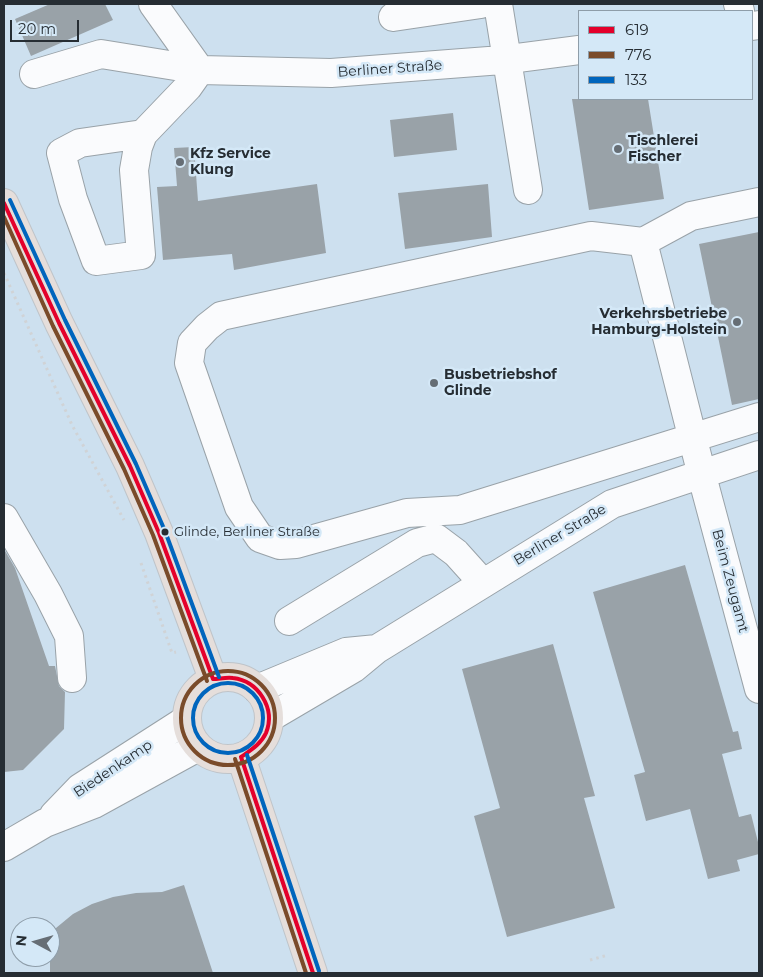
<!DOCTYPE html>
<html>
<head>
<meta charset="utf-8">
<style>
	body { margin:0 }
	#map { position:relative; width:763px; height:977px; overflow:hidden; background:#dce7ef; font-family:Montserrat,sans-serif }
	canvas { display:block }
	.frame { position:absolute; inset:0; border:5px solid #262d33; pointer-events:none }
	.legend { position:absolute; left:578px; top:10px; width:175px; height:90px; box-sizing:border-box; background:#d4e8f7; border:1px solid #8e9da9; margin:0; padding:6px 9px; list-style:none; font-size:15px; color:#262d33 }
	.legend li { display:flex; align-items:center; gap:10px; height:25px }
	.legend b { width:25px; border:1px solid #8e9da9 }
	.north { position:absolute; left:10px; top:917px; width:50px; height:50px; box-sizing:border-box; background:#d4e8f7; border:1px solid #8e9da9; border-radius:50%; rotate:276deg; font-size:14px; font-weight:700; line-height:20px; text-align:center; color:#262d33 }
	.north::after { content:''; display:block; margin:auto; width:18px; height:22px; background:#666e75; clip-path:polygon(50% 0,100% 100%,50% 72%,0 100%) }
	.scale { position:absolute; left:10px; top:20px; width:69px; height:22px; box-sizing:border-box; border:2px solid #262d33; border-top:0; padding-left:6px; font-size:15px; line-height:18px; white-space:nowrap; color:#262d33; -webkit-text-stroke:4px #d4e8f7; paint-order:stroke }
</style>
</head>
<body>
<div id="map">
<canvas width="763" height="977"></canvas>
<div class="frame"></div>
<ul class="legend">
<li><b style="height:6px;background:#e4002b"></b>619</li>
<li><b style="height:6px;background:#7a4b2a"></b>776</li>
<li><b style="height:6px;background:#0065bd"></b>133</li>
</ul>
<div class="north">N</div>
<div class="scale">20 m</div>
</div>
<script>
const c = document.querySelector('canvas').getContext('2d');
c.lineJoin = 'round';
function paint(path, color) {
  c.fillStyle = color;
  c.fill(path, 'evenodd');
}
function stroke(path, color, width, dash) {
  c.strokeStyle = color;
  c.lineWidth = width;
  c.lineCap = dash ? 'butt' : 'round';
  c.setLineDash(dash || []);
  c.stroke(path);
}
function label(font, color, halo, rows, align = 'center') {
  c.font = font + ' Montserrat,sans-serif';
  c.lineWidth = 5;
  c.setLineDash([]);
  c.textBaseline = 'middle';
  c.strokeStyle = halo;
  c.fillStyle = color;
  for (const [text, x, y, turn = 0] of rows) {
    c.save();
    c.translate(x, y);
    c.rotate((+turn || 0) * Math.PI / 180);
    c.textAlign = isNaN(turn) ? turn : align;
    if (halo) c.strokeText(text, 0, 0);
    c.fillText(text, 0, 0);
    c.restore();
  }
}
paint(new Path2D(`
	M4,4H759V973H4ZM579,11H752V99H579ZM20,927H50V957H20Z`), '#cde0ef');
paint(new Path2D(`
	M50,4H105L113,20L31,56L15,19Z
	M572,99H648L664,199L589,210Z
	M453,113L457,150L394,157L390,120Z
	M194,147L198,201L317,184L326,253L234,270L232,254L163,260L157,187L177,186L174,148Z
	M488,184L492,237L405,249L398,193Z
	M759,232V399L732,405L699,244Z
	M4,549L15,568L49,666H55L59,686L65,692L64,729L23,770L4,772Z
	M685,565L733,732L738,731L742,749L722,754L739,817L751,814L759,846V854L737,860L740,871L708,879L690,809L646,821L634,775L645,772L593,592Z
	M553,644L595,796L584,798L615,908L507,937L474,816L500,808L462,669Z
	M184,885L213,973H50V930L56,928L73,914L92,904L113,897L136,893L162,892Z`), '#99a2a8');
const minor = new Path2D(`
	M153,4L200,70
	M498,4L528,190
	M738,4L740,11
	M393,17L481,4
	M752,26L759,25
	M34,74L101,54L200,70L331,73L502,60L579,50
	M143,134L80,143L61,153L73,199L96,261L141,255L134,170L138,147L143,134L188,87L200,70
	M759,202L691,216L643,242L706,491L759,689
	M643,242L591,236L221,316L207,327L192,343L189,363L239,507L260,538L280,545L296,544L407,513L460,510L759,417
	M4,518L48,594L69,636L72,678
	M289,621L417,543L436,538L456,553L483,583
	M257,689L346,652L377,649
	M269,718L354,668L377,649L612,504L759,455
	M54,815L80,788L186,720
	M4,847L45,823L94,804L198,747`);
const major = new Path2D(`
	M4,203L59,323L130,466L159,533L213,679
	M187 718a41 41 0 1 1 82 0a41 41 0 1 1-82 0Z
	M241,757L313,973`);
stroke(minor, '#99a2a8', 30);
stroke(major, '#bfc4c9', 30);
stroke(new Path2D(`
	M4,273L72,425L124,520
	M141,563L172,653L176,652
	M590,960L608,955`), '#d0d3d6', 3, [2.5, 4]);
stroke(minor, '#fafbfd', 28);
stroke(major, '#e5dedb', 28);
stroke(new Path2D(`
	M4,203L59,323L130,466L159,533L213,679
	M213,679C219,679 226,677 233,678C258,681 276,708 266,733C261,744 251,750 241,757
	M241,757L313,973`), '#e4002b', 4);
stroke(new Path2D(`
	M4,217L53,326L124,469L153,535L207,681
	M181 718a47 47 0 1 1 94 0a47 47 0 1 1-94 0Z
	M235,759L306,973`), '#7a4b2a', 4);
stroke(new Path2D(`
	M10,200L65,320L136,464L165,531L219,677
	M193 718a35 35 0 1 1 70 0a35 35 0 1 1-70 0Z
	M247,755L319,971`), '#0065bd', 4);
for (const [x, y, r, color] of [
	[618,149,5,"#666e75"],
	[180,162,5,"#666e75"],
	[737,322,5,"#666e75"],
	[434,383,5,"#666e75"],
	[165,532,4.5,"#262d33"]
]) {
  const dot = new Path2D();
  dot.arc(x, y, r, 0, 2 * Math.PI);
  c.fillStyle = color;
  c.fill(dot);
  stroke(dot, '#d4e8f7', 2);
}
label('13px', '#262d33', '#d4e8f7', [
	["Glinde, Berliner Straße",174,532]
], 'left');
label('14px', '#262d33', '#d4e8f7', [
	["Berliner Straße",390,69,-4],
	["Berliner Straße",560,535,-31],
	["Beim Zeugamt",730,581,75],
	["Biedenkamp",113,769,-34]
]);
label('bold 14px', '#262d33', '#d4e8f7', [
	["Tischlerei",628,141],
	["Fischer",628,157],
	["Kfz Service",190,154],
	["Klung",190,170],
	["Verkehrsbetriebe",727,314,"right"],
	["Hamburg-Holstein",727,330,"right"],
	["Busbetriebshof",444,375],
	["Glinde",444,391]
], 'left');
</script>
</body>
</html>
